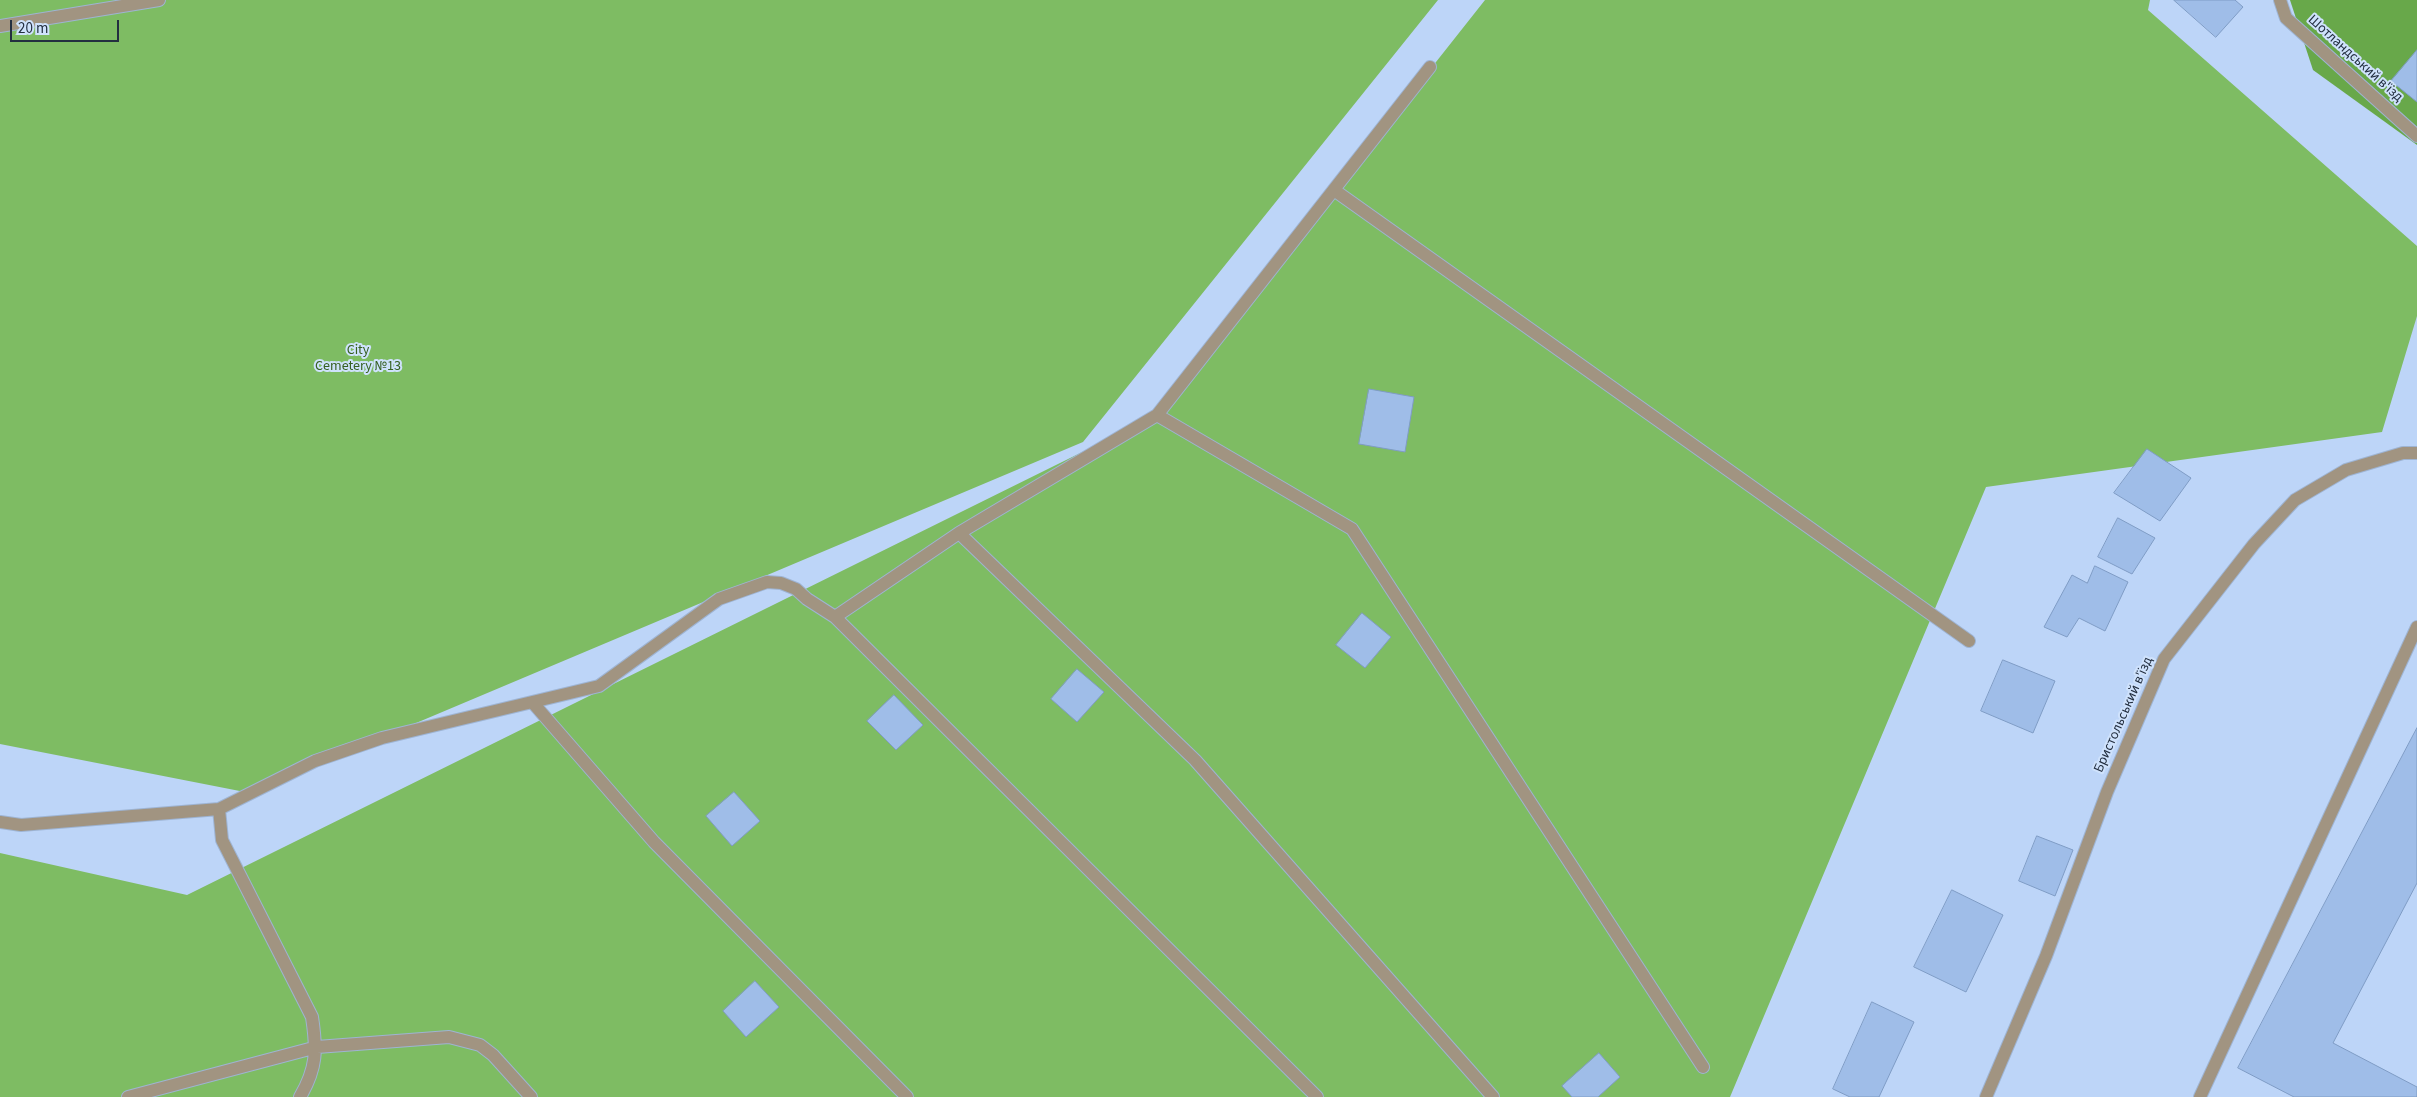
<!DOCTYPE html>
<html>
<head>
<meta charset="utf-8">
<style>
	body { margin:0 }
	#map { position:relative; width:2417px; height:1097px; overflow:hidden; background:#bdd5f8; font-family:"Source Sans 3",sans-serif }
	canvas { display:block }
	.scale { position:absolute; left:10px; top:20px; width:109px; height:22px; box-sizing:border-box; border:2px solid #232f40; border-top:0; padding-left:6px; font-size:15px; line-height:18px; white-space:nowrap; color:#232f40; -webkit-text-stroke:4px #cfe2fc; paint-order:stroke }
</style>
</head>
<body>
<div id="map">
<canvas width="2417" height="1097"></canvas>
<div class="scale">20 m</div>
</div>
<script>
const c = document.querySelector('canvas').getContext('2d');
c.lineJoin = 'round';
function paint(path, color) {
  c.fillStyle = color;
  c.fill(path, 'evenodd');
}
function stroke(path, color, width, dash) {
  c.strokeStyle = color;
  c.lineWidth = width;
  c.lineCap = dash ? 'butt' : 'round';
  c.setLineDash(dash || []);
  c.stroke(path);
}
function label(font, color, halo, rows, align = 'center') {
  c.font = font + ' "Source Sans 3",sans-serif';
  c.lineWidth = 4;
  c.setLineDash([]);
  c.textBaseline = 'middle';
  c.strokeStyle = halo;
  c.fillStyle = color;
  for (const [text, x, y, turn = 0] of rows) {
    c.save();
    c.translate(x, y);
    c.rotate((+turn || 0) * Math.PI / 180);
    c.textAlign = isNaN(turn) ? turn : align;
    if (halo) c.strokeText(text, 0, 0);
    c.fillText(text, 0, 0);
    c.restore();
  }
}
paint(new Path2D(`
	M0,0H1438L1083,442L250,793L0,744Z
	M1485,0H2150L2148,10L2417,246V316L2382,432L1986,487L1730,1097H0V853L187,895L1157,415Z`), '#7ebc63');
paint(new Path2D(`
	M2290,0H2417V145L2313,70Z`), '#68a84a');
const building = new Path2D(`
	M2174,0H2235L2243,7L2216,37Z
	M2417,50V102L2391,81Z
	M1369,389L1414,397L1405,452L1359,444Z
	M2147,449L2191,478L2160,521L2114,493Z
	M2118,518L2155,538L2132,574L2098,557Z
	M2095,566L2128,582L2105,631L2079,618L2067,637L2044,627L2072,575L2087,583Z
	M1362,613L1391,637L1365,668L1336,645Z
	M2003,660L2055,681L2033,733L1981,711Z
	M1077,669L1104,692L1077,722L1051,699Z
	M894,695L923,725L896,750L867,721Z
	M2417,728V883L2333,1043L2417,1087V1097H2294L2238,1068Z
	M734,792L760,821L732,846L706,816Z
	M2037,836L2073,850L2055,896L2019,881Z
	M1952,890L2003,915L1966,992L1914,967Z
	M755,981L779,1007L746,1037L723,1011Z
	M1872,1002L1914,1022L1879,1097H1850L1833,1089Z
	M1599,1053L1620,1077L1598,1097H1572L1562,1086Z`);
paint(building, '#9fbde8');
stroke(building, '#7f9cc5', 1);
const service = new Path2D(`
	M0,26L159,0`);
const minor = new Path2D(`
	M2280,0L2286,18L2417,136
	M1334,190L1969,641
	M1157,415L1352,529L1703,1067
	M959,533L1195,760L1493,1097
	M835,617L959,533L1157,415L1430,67
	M533,703L654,842L907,1097
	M219,809L222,840L312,1017C317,1050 317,1068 300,1097
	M0,822L21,825L219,809L315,761L382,738L599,686L719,599L767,582L781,583L796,589L807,599L835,617L1317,1097
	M128,1097L317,1047L449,1037L480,1045L493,1055L531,1097
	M1986,1097L2046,956L2107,792L2164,659L2254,544L2295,500L2346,470L2403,453H2417
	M2200,1097L2417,627`);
stroke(service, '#9eb4d3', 14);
stroke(minor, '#9eb4d3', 14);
stroke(service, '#a19481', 12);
stroke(minor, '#a19481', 12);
label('14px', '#232f40', '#cfe2fc', [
	["Шотландський в'їзд",2355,59,42],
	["Бристольський в'їзд",2124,715,-66]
]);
label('14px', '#366021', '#cfe2fc', [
	["City",358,351],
	["Cemetery №13",358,367]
]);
</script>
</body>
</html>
